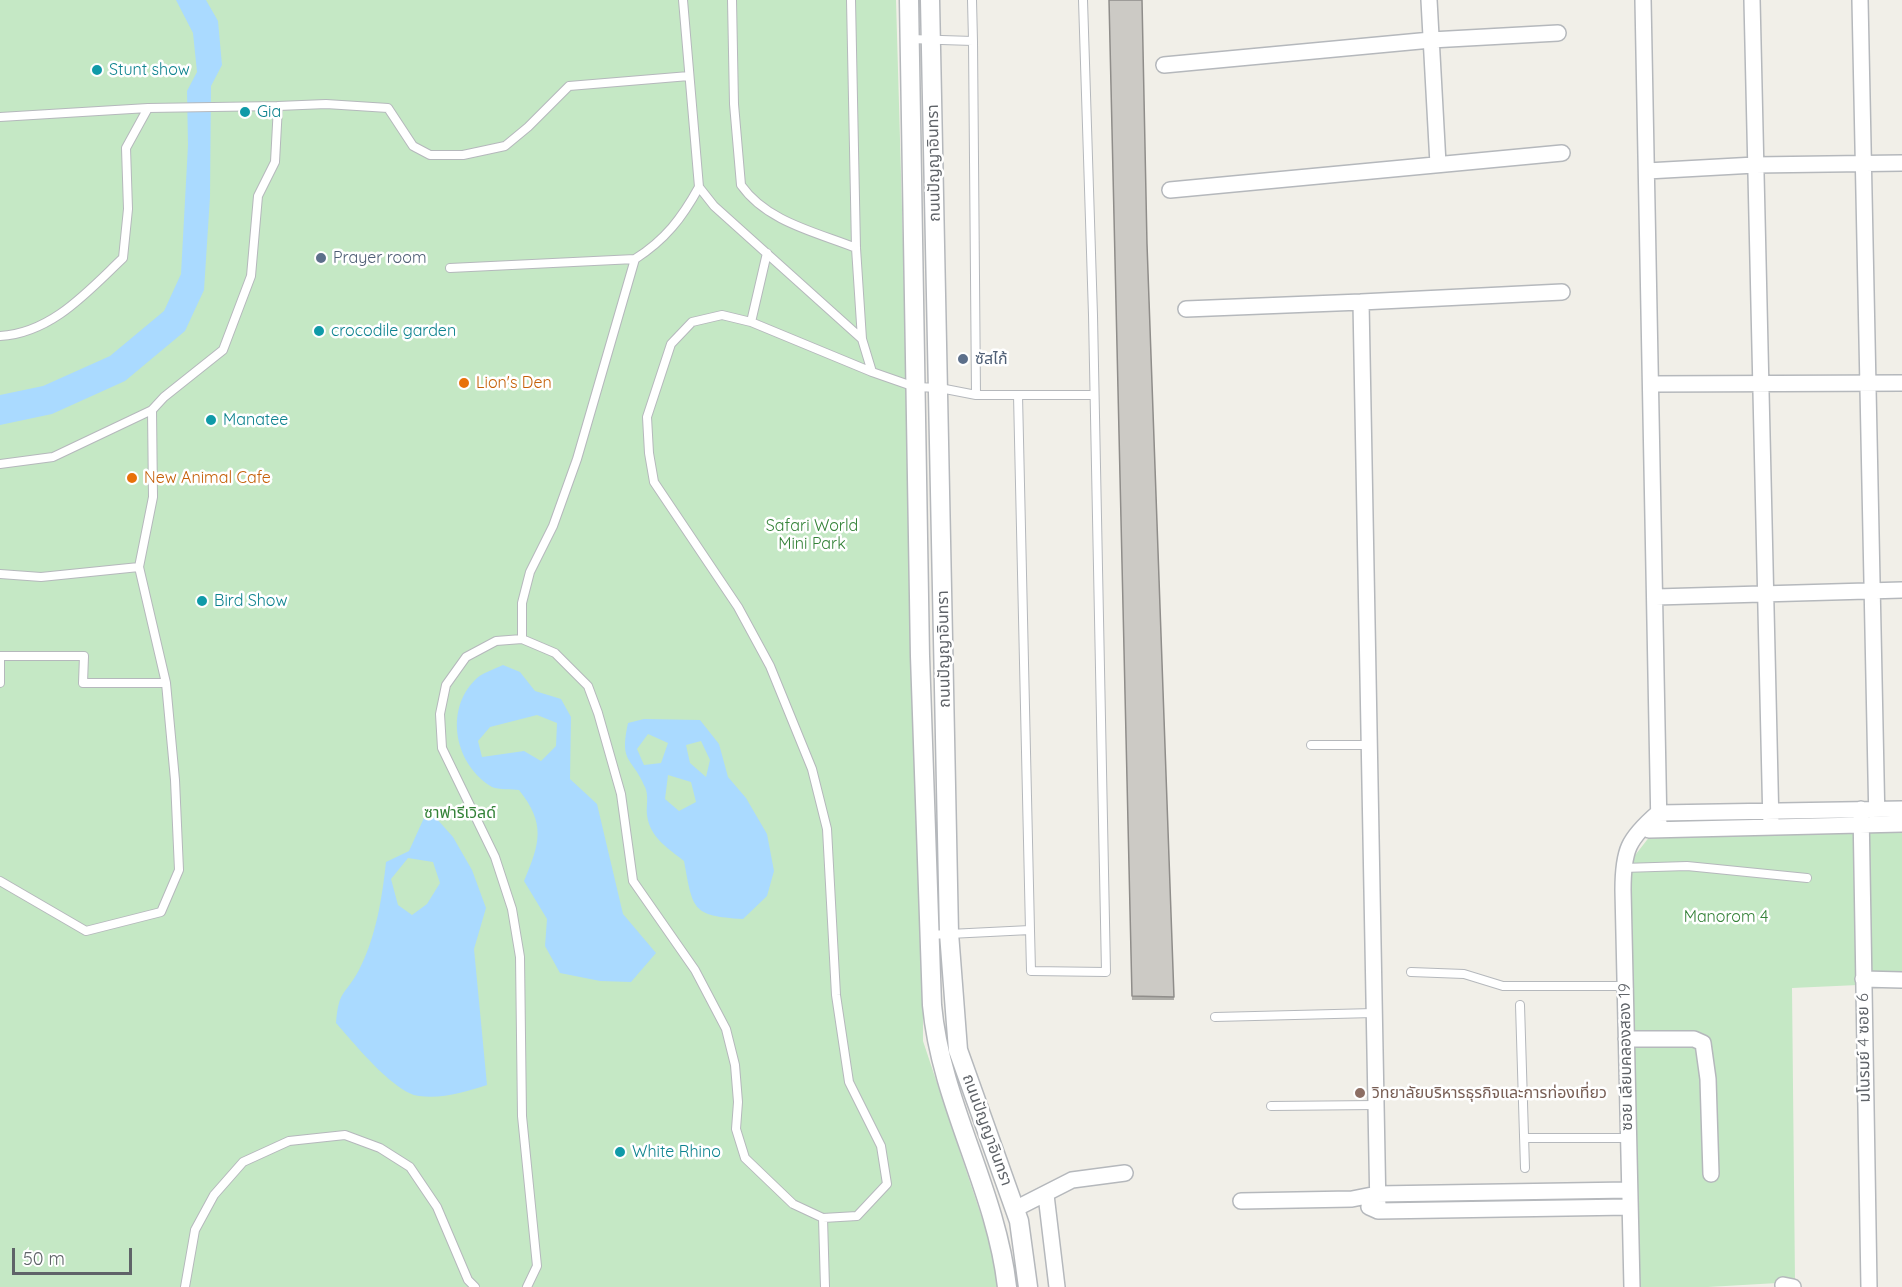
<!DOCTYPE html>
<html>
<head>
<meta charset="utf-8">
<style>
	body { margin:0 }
	#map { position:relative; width:1902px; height:1287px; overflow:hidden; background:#f1efe8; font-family:Quicksand,sans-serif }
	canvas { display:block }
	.scale { position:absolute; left:12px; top:1248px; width:120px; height:27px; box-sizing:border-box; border:3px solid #5f6368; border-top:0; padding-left:8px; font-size:18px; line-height:21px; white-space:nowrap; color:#5f6368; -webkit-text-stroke:4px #fff; paint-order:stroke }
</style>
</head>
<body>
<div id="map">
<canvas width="1902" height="1287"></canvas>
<div class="scale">50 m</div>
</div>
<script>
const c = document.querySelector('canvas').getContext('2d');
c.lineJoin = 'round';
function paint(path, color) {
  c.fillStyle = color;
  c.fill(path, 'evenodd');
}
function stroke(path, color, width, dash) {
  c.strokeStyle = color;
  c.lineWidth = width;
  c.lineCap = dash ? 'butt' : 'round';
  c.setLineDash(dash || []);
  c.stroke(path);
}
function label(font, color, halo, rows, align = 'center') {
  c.font = font + ' Quicksand,"Noto Sans Thai",sans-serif';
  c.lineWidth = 5;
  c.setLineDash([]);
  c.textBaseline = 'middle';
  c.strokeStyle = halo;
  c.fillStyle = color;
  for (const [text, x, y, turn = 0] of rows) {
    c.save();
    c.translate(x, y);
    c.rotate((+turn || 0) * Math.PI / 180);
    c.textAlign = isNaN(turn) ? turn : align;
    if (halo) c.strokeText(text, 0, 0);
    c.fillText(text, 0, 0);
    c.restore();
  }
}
paint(new Path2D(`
	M0,0H896L923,942V1041L991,1245L1001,1287H0Z
	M1902,817V983L1792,988L1795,1282L1708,1287H1637L1629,863L1661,822Z`), '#c5e8c5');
paint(new Path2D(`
	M176,0H206L218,21L222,65L211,86L210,197L204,290L185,331L125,381L52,414L0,425V395L43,386L110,356L164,311L181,274L188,145L187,91L197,72L193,33Z
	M503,665L520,672L535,691L561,699L571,717L570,779L597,804L623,914L656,953L631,982L600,981L560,973L545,946L547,919L524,881C540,843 546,824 519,790C512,789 499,790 492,787C455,765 444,711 475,680C481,673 495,669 503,665ZM537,715L557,723L556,746L541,761L524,751L482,757L478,741L490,727Z
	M644,719L700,720L719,744L728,777L746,798L767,834L774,871L767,896L743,919C691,916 693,909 684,861C668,848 650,838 647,815C646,807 649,795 645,787C632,756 619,764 628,723ZM648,734L668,743L661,763L644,765L637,749ZM701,741L710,760L706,777L690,763L686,745ZM668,775L691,782L696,802L679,811L665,799Z
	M428,809L453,837L472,870L486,908L474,949L487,1085C465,1092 443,1099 419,1096C394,1093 353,1042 336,1023C339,989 344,997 359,970C376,937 382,899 386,862L409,851ZM408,858L433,862L440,883L427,904L412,915L398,905L391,879Z`), '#aadaff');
const service = new Path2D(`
	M683,0L699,187L714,206L862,339L872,372
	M732,0L734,104L741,185C767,222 816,232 856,248
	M851,0L856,248L862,339
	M910,39L973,41L972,0
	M973,41L976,395
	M0,117L148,108
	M450,268L635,259C665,240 682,218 699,187
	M751,322L767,253
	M0,336C52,333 88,291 123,258L128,209L126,148L148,108L278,106
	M0,464L53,457L152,410L164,397L223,350L251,276L258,196L275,162L278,106L326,104L388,108L413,146L430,155H463L505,146L528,127L569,86L689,76
	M0,574L41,577L139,567
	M522,639V603L530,572L553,526L577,459L635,259
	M0,683V656H84L83,683H166
	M1311,745H1370
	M1623,868L1687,866L1807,878
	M0,881L86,931L161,912L179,870L175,780L166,683L139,567L153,497L152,410
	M1030,930L1031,971L1106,972L1093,315L1083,0
	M929,935L1030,930L1018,395
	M1411,972L1464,974L1503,986H1625
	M1520,1005L1525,1168
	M1215,1017L1374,1013
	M1271,1106L1377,1105
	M1524,1138H1627
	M823,1218L825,1287
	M185,1287L195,1230L214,1195L243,1162L289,1141L345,1135L380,1148L410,1167L437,1207L468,1280L475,1287
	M527,1287L537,1266L522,1116L520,957L512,909L495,857L442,748L440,714L446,685L466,657L496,641L522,639L555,653L588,686L598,713L621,794L633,881L695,970L726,1029L735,1065L738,1102L736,1129L745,1158L793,1204L823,1218L857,1216L887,1184L881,1146L849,1082L836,995L827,829L812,769L770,666L738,607L654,482L649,453L647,417L671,344L692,322L722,315L751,322L872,372L915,387L940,388L976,395H1094`);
const minor = new Path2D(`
	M1429,0L1438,164
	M1643,0L1659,829
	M1752,0L1771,826
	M1860,0L1877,824
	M1164,65L1431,40L1558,33
	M1647,171L1755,165L1902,163
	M1170,190L1562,153
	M1361,302L1562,292
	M1186,309L1361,302L1378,1211
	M1652,384L1902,383
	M1656,597L1902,590
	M1861,809L1869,1287
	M1649,830L1902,824
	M1863,979L1902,980
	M1626,1039H1694L1703,1043L1708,1079L1711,1174
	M1046,1195L1057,1287
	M1241,1201L1352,1199L1377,1194L1629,1190
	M1369,1207L1378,1211L1629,1207
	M1015,1209L1072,1180L1125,1173
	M1783,1285L1793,1287
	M1632,1287L1623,890C1623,850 1628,839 1658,813L1902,809`);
const tertiary = new Path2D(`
	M909,0L920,656L932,1005C941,1103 996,1189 1007,1287
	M930,0L949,933L958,1050L1019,1221L1028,1287`);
stroke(service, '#b5b8bc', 10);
stroke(minor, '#b5b8bc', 18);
stroke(tertiary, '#b5b8bc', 21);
stroke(service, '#fff', 8);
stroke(minor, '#fff', 15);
stroke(tertiary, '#fff', 18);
paint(new Path2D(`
	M1109,0L1147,244L1174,1000H1132Z`), '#afaea9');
const building = new Path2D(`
	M1109,0H1142L1147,244L1174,997L1132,996Z`);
paint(building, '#cccac5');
stroke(building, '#8f8d8a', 1.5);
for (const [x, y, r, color] of [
	[97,70,6,"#0f9aa8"],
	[245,112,6,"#0f9aa8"],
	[321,258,6,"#5c6f8a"],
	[319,331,6,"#0f9aa8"],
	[963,359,6,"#5c6f8a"],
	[464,383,6,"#e8710a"],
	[211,420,6,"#0f9aa8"],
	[132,478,6,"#e8710a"],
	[202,601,6,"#0f9aa8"],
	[1360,1093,6,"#8d6e63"],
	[620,1152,6,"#0f9aa8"]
]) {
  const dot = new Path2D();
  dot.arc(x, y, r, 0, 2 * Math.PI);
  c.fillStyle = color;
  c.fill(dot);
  stroke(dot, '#fff', 2);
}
label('16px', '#0d838f', '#fff', [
	["Stunt show",109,70],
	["Gia",257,112],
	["crocodile garden",331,331],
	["Manatee",223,420],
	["Bird Show",214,601],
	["White Rhino",632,1152]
], 'left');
label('16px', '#5f6368', '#fff', [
	["ถนนปัญญาอินทรา",934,163,-91],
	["ถนนปัญญาอินทรา",944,649,-91],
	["มโนรมย์ 4 ซอย 6",1864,1048,-91],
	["ซอย เลียบคลองสอง 19",1626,1057,-91],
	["ถนนปัญญาอินทรา",987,1130,70]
]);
label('16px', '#4e5e75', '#fff', [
	["Prayer room",333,258],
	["ซัสไก้",975,359]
], 'left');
label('16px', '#c56008', '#fff', [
	["Lion's Den",476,383],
	["New Animal Cafe",144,478]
], 'left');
label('16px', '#348238', '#fff', [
	["Safari World",812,526],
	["Mini Park",812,544],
	["ซาฟารีเวิลด์",460,813],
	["Manorom 4",1726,917]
]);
label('16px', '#785e54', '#fff', [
	["วิทยาลัยบริหารธุรกิจและการท่องเที่ยว",1372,1093]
], 'left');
</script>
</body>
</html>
